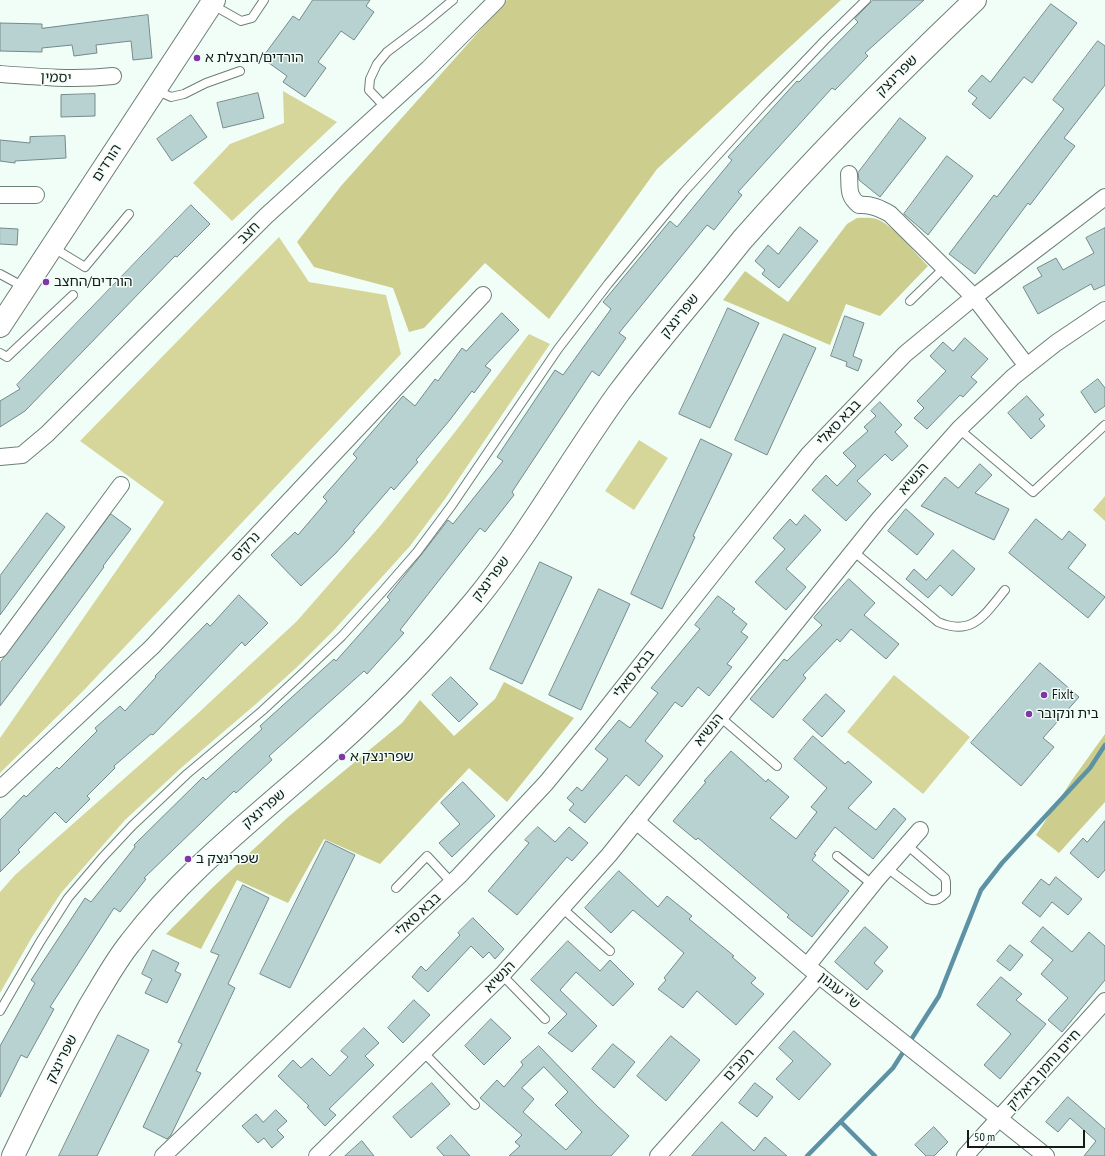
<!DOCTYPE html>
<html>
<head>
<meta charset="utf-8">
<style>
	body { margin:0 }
	#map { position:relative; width:1105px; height:1156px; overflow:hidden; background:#f1fef8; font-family:"PT Sans Narrow",sans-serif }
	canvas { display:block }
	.scale { position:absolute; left:967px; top:1130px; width:118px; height:18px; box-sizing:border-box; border:2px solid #131a17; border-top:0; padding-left:5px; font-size:12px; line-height:14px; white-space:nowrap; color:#131a17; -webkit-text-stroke:3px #f1fef8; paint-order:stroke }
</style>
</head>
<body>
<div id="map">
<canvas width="1105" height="1156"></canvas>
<div class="scale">50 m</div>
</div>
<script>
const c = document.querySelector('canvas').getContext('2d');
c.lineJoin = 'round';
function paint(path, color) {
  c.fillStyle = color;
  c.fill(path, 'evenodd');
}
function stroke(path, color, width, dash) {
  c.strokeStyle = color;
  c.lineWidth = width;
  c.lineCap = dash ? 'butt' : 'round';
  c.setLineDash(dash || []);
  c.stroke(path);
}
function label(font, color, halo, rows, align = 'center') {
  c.font = font + ' "PT Sans Narrow","Noto Sans Hebrew",sans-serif';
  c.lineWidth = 3;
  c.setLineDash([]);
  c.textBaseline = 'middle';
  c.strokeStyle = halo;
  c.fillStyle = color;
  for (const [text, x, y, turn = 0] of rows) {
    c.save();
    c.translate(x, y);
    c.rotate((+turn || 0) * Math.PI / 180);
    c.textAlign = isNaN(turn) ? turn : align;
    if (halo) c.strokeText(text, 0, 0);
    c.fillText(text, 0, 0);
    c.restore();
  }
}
paint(new Path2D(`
	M283,91L337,122L232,221L193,183L230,144L284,123Z
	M279,237L309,282L386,295L401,354L84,690L0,773V738L164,502L80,441Z
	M529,334L550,344L445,499L410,546L335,629L296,668L256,704L181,768L125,820L61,893L32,937L0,993V892L15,875L195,716L297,621L380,526L455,432Z
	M639,440L668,458L634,510L605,491Z
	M1105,496V521L1093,510Z
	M894,675L970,737L923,794L847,732Z`), '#d6d69b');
paint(new Path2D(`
	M507,0H841L657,169L549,319L485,263L424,328L409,332L393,288L314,267L297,242L341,186Z
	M857,218C864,218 873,217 879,220C897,229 914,252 928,266L880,316L846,304L830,345L723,300L745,271L788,302L847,224Z
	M504,682L574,718L507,802L469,768L380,864L324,839L288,903L237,880L201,949L166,934L212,888L287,818L402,723L420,700L454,736L495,699Z
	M1105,734V802L1059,853L1036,835L1072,780Z`), '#cdcd8d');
stroke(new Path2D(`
	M841,1122L875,1156
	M807,1156L893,1068L939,996L981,890L1002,863L1090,768L1105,745`), '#5d92a5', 4.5);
const building = new Path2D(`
	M313,0H370L366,6L374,12L354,40L341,31L318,62L326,68L305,97L283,82L287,76L262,58L293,16L299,20Z
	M873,0H924L865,53L868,56L835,90L832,88L738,192L742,195L714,230L707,225L619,333L626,338L599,376L592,371L512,492L514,495L485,532L480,528L400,630L404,633L367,674L364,671L269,756L272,760L236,793L234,791L144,878L146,879L120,912L114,908L50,1007L54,1009L27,1058L21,1055L0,1097V1046L35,983L31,980L85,898L91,902L135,847L134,845L203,777L206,780L262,729L260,726L334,659L336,661L390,600L387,597L421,555L448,520L453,524L503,461L497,457L555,370L563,375L611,309L603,302L670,221L677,227L732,160L728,157L797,81L799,82L858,22L855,19Z
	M1051,4L1077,23L1032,83L1024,77L990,119L972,104L977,98L968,91L982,75L990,82Z
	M148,15L152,58L133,60L131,41L96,45L97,53L74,56L72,45L42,48V52L0,51V23L42,24V28Z
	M1098,41L1105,46V85L1064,138L1075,146L1030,205L1028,203L975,274L949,254L994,195L997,197L1064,109L1053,100Z
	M258,93L264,118L223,128L217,103Z
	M95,94V116L61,117V95Z
	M191,115L207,137L172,161L157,139Z
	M900,118L926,138L880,197L859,180L858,173Z
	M65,136L66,158L15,161V163L0,161V140L30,143V137Z
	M947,156L973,176L928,235L904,214Z
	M191,205L210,224L177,257L175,256L25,411L0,427V401L20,389L17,385Z
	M800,227L818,241L779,288L762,274L765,270L755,261L768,245L778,254Z
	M0,228L18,229L17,245L0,244Z
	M1105,228V285L1094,290L1091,284L1038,314L1023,287L1042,276L1037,268L1056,258L1063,270L1094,253L1086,238Z
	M728,308L759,323L710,428L679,414Z
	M502,313L519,330L485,366L491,370L474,393L472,391L449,421L416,460L418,462L394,490L391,487L353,531L355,532L335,554L301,586L271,555L295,532L298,535L327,501L323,497L357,458L353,454L403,396L415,406L435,379L438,381L462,348L466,351Z
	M845,316L864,323L853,356L862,360L858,371L846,366L847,362L831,356Z
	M784,334L816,348L767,455L735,440Z
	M965,338L988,359L971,377L977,382L963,397L960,395L927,429L914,418L924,408L917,401L946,371L930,356L943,342L953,351Z
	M1098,379L1105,388V406L1095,413L1081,392Z
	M1027,396L1044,415L1039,419L1045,426L1031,439L1008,413Z
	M880,402L902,425L895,432L908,446L892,461L885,454L857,481L871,494L846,521L812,490L826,475L837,486L856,466L843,453L868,431L864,427L876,416L871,411Z
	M701,439L732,454L693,536L695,537L662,609L631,594Z
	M980,464L992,475L975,493L1009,509L994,540L921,506L945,477L958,488Z
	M906,509L934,534L917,555L888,531Z
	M47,513L65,527L0,615V576Z
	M111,514L131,529L103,566L104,567L48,643L0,706V663Z
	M805,515L821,530L786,569L806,587L786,610L755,582L785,549L773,538L790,519L796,525Z
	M1036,519L1062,540L1069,531L1086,545L1068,568L1105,597L1088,618L1009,553Z
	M953,550L975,569L952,596L940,585L928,598L906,579L914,569L926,580Z
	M540,562L572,577L522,684L490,669Z
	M849,579L875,603L864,615L899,644L886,659L851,629L840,642L837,639L803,675L806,678L773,718L750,699L784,659L787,661L822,625L814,618Z
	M599,589L630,604L581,710L549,695Z
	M239,595L268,623L245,646L242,642L153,735L151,734L114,766L115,768L87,796L90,799L66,823L55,812L18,850L20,852L0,872V820L24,795L26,797L57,767L59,769L97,731L95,728L120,706L125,711L156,677L155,676L207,623L210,626Z
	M718,596L735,609L732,612L747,624L741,632L748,637L727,664L732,667L709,696L698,687L682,707L675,702L645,741L663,756L639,786L626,775L585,823L569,810L574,804L567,798L577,787L582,791L608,759L595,749L619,720L630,728L658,693L651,688L700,629L695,625Z
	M1040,663L1079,697L1043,738L1054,747L1021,786L971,743Z
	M451,677L478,704L459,722L432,695Z
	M826,694L845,711L822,737L803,720Z
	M813,736L845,764L848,761L872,782L848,808L876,830L894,808L906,819L873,859L835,827L814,854L816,855L812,860L849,891L812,937L787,917L789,915L698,838L696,840L673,821L706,782L704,781L731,751L766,782L768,779L789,797L770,818L796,839L817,812L811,807L827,788L794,759Z
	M463,782L495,816L452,857L439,843L460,824L441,803Z
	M1105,821V870L1098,878L1070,853L1083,838L1087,842Z
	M538,827L555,842L569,827L588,843L572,861L567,857L517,915L488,891L529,843L525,840Z
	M326,841L355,855L290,988L260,974Z
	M619,871L658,907L667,896L692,916L689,919L734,956L732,957L756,978L751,983L764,994L736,1025L697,991L683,1008L658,989L666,980L664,978L684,953L633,910L611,933L585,908Z
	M1056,877L1082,899L1068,915L1052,902L1040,917L1022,903L1041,879L1049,885Z
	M243,885L269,898L228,984L235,988L196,1071L201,1073L171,1135L167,1139L143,1127L182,1044L178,1042L219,955L211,952Z
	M473,918L504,949L495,959L489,952L483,958L471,946L428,992L412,977L421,966L426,971L460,935L458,933Z
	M865,927L888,947L874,963L883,971L867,990L835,962Z
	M1043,927L1072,952L1089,932L1105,946V980L1062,1032L1048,1020L1068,998L1041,974L1053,960L1031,942Z
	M568,941L600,971L610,960L634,984L613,1006L576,972L560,990L597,1026L572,1052L548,1033L567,1014L531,980Z
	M1010,945L1023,955L1010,971L997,961Z
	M153,950L179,963L175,971L181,974L167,1003L145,993L152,979L142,974Z
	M1001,977L1022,994L1016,1000L1046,1024L1000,1079L984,1065L1011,1034L977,1005Z
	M414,1000L430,1015L403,1043L388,1028Z
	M491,1019L511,1038L484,1065L465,1046Z
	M364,1028L379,1043L365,1056L374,1065L329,1109L336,1115L325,1126L307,1107L309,1106L278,1076L293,1060L301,1068L312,1058L330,1076L348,1057L341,1051Z
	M794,1031L831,1064L799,1100L776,1079L793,1061L779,1048Z
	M118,1035L149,1050L97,1156H59Z
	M671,1036L700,1060L666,1101L637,1076Z
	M613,1044L635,1062L614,1088L592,1069Z
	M539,1046L597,1106L629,1136L611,1156H509L520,1146L515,1142L522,1135L480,1098L497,1080L504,1087L523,1065L521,1062ZM544,1067L568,1092L555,1105L582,1132L566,1150L523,1112L534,1099L522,1088Z
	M432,1083L450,1104L411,1138L393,1117Z
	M755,1083L773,1097L757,1117L739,1103Z
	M1068,1097L1105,1129V1156H1084L1096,1141L1070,1118L1058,1132L1046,1122Z
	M276,1110L287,1121L277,1130L284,1137L272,1148L264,1138L258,1143L242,1126L256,1114L263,1122Z
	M722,1122L754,1151L765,1137L787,1156H692Z
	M934,1127L948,1142L934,1156H926L915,1145Z
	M451,1135L470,1156H444L437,1148Z
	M362,1141L374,1156H345Z`);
paint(building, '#b8d1d1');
stroke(building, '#748b8b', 1);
const lane = new Path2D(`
	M211,4L241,21L252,18L264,0
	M156,90L171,97L184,94L206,83L240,71
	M386,108L369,90L370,79L377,64L387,52L424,24L453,0
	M52,247L85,267L129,214
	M0,274L24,287
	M910,301L944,268
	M0,353L7,357L73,295
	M959,429L1033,492L1105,425
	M853,551L938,622C973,637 985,614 1005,590
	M720,717L777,766
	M837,856L873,885
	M887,868L928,899C936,902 940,899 946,893V882L945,878L907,845
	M396,888L427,856L452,883
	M562,908L610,951
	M502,975L545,1019
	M0,1011L40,942L68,898L102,858L132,826L187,774L262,711L302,674L342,636L383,591L417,552L452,505L558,349L608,284L684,192L765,103L825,40L866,0
	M424,1053L475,1105`);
const street = new Path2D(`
	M0,74C38,77 75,80 113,76
	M849,174C850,187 847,196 859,205C871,204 880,208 890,214L974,297L1027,366
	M0,195H36
	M0,457L22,455L47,434L266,216L428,69L497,0
	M0,649L121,485
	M0,789L152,647L483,295
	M636,821L807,966L1046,1156
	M807,966L877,879L920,830
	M163,1156L313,1013L459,876L546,783L588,732L726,557L809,454L905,354L974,297L1105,197
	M317,1156L502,975L609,855L880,518L959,429L1013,377L1056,343L1105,310
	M658,1156L819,975
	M965,1156L1105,1001`);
const secondary = new Path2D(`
	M0,326L214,0
	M13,1156C37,1106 62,1056 89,1007C102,986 114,963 130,943C181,876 247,824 310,769C369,718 425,661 475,601C528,536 569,462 618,394C642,362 668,330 694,299C710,280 726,260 742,240C816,156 894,77 975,0`);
stroke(lane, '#6c7f77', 10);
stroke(street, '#6c7f77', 18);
stroke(secondary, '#6c7f77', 24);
stroke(lane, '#fff', 8);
stroke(street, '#fff', 16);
stroke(secondary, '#fff', 22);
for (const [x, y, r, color] of [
	[197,58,4,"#8135a7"],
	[46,282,4,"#8135a7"],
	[1044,695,4,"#8135a7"],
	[1029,714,4,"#8135a7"],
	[342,757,4,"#8135a7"],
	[188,859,4,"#8135a7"]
]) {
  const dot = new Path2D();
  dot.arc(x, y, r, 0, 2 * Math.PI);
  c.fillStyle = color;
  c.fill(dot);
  stroke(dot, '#f1fef8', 1.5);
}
label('14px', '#131a17', '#f1fef8', [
	["הורדים/חבצלת א",205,58],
	["הורדים/החצב",54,282],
	["FixIt",1052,695],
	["בית ונקובר",1037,714],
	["שפרינצק א",350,757],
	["שפרינצק ב",196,859]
], 'left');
label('14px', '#131a17', '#f1fef8', [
	["שפרינצק",897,76,-45],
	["יסמין",56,78,2],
	["הורדים",107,163,-57],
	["חצב",249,233,-45],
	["שפרינצק",680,316,-51],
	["בבא סאלי",839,423,-47],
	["הנשיא",914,479,-49],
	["נרקיס",246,547,-47],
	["שפרינצק",491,579,-53],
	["בבא סאלי",634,674,-52],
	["הנשיא",709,730,-51],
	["שפרינצק",264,809,-40],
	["בבא סאלי",418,915,-43],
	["הנשיא",500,977,-46],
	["ש\"י עגנון",839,991,39],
	["שפרינצק",62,1059,-63],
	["רמב\"ם",739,1065,-48],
	["חיים נחמן ביאליק",1044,1070,-48]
]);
</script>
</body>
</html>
